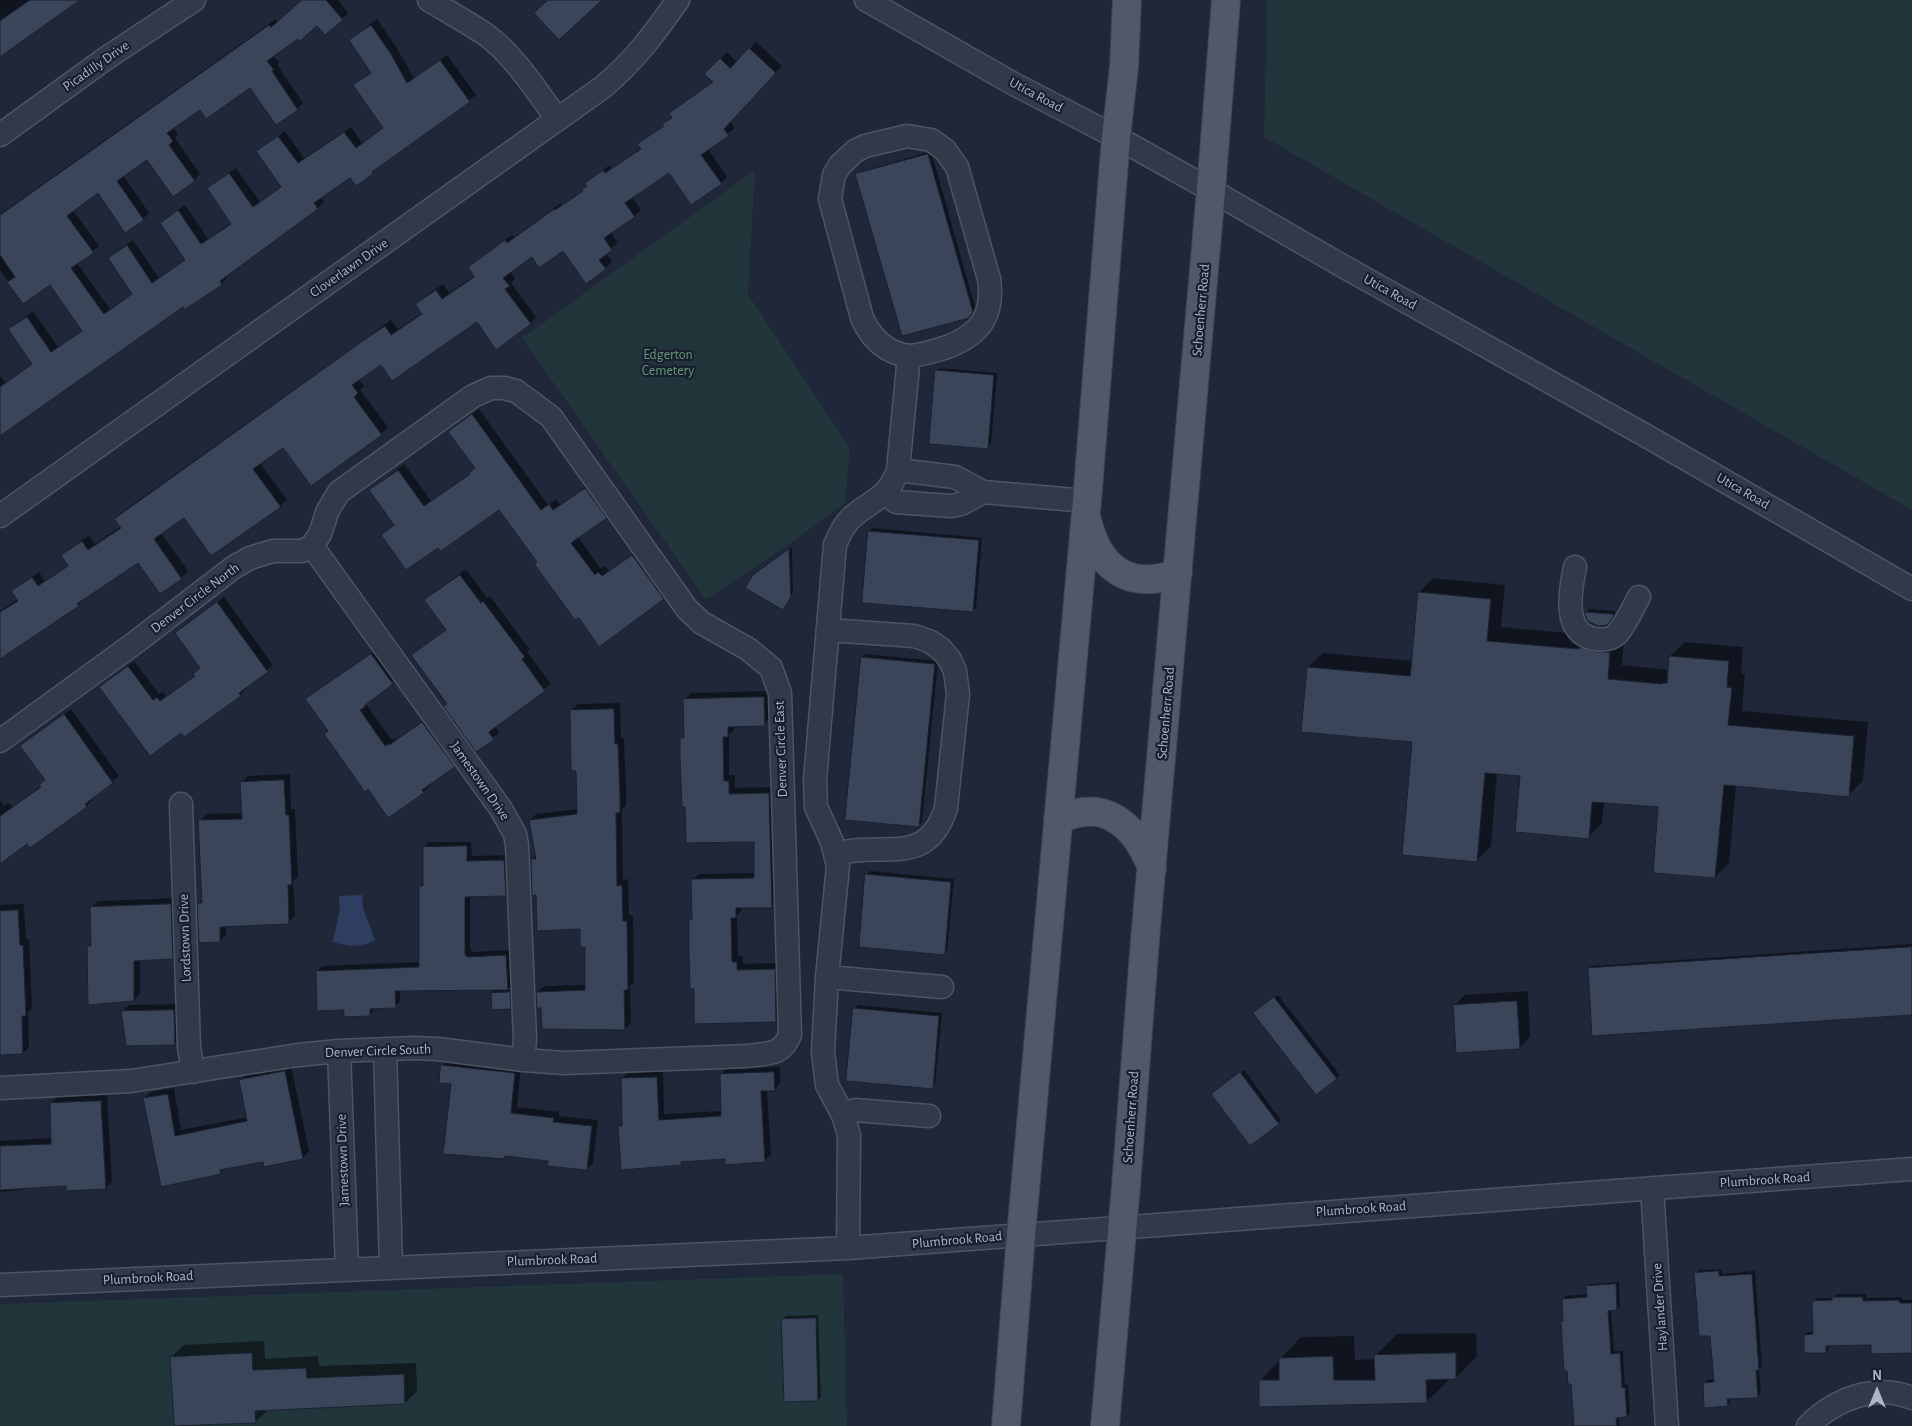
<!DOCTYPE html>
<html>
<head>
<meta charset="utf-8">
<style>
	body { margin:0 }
	#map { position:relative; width:1912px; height:1426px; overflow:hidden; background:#1f2739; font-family:"Alegreya Sans",sans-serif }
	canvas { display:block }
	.north { position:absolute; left:1852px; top:1366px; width:50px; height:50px; -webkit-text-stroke:4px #181f2e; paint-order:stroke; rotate:0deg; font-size:14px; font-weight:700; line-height:20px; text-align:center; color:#adb4c6 }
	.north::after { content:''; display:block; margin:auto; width:18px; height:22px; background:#adb4c6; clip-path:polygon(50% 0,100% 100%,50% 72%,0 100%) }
</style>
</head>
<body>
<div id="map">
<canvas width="1912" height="1426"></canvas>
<div class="north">N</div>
</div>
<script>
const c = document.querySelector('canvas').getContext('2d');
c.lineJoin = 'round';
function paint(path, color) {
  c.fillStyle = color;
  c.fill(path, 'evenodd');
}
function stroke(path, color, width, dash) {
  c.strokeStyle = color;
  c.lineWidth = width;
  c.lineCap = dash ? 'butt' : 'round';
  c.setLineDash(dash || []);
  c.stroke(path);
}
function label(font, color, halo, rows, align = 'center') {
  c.font = font + ' "Alegreya Sans",sans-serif';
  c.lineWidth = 4.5;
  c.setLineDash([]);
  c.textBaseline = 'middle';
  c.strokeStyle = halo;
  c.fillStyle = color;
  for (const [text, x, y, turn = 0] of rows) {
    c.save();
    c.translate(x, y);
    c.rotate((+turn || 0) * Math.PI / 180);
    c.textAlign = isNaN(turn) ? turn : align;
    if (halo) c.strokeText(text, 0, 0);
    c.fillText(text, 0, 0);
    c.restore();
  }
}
paint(new Path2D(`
	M1267,0H1912V510L1264,137Z
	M755,170L748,294L850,448L845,503L792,542L706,600L522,338Z
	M843,1274L847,1426H0V1304Z`), '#21353a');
paint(new Path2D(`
	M362,895L363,908L375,940C360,948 348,947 333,942L340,908L339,896Z`), '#2f3e60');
paint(new Path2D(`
	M0,0H78L0,55Z
	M303,0H338L348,13L325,33L318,24L273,55L279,63L277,65L303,103L297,109L250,86L200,108L173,127L178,134L175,138L200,174L194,180L147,158L123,175L149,213L143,219L99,192L73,210L99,246L77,263L110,309L133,293L110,258L116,252L133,240L159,278L186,259L161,223L167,217L185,205L208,239L232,222L209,189L215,182L236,168L260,202L282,186L258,151L285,131L304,158L351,127L362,143L384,127L355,85L372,72L350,40L377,19L396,47L414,78L447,55L476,95L356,184L351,177L320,197L324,202L318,208L226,275L227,278L221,284L183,306L0,435V376L5,383L33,363L10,330L33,311L58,347L83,330L50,283L23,302L0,270V214L276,19L277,22Z
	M756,42L782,66L730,121L735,128L708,149L727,177L721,183L669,171L632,197L641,210L634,216L610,232L618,243L606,253L612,262L605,268L563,249L532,256L510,271L515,279L511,283L536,317L530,324L478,320L381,363L359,379L364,386L360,390L388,427L381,434L312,485L283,446L260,463L287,500L280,506L259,522L184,516L161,533L188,571L181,578L160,592L138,561L84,599L78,605L0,658V611L18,599L13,592L19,585L39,572L45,581L69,565L62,555L69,549L89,535L95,544L121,526L116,519L122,512L372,334L391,320L398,329L423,312L417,304L423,298L443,284L449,293L475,275L469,267L476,261L512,235L514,237L561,203L562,205L584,190L588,185L586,183L593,177L610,165L612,168L641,148L639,145L665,125L672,116L670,113L677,107L714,81L706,74L727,52L737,62Z
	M931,151L975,307L972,313L857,175L860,172Z
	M940,368L997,373L991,444L987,448L936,371Z
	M479,409L548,505L556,499L560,505L592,482L612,511L578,537L601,569L605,566L609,571L639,549L670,592L663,598L538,562L499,508L438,546L382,535L395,524L370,490L404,464L431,501L470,473L476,467L456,426Z
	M872,528L982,538L976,608L972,611L869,531Z
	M792,547L793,592L786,605L758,572Z
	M466,569L487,598L490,596L530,650L527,652L551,684L495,726L499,733L476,750L448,704L413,655L447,629L432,594Z
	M1433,578L1505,585L1501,627L1624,638L1622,665L1669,670L1670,656L1685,642L1743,647L1741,674H1745L1742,711L1868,722L1863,781L1848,795L1736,785L1729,863L1715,877L1660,806L1604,802L1602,823L1588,837L1521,775L1497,773L1491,846L1477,860L1413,741L1308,667L1323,653L1413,661L1419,593Z
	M224,597L273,665L245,687L247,688L240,695L184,735L181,731L101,687L134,661L159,694L163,692L166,696L196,675L201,667L176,633Z
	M1589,609L1616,611L1615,613L1611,620H1589L1586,612Z
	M378,649L398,677L366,704L392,740L395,738L396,740L429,716L460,760L428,784L430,786L423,792L388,816L307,700L313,693Z
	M865,654L938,661L922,822L919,826L862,658Z
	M770,691L771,718L764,724L734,726V730L729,734V775H735V788L775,787L778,900L772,906L742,907V910L737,915L738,956H743V964L781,963L782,1014L776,1020L695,987L690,920L693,916V880L699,874L756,873L755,840L681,739L685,735V699L691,693Z
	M620,703L621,738H624L626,788V806L622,809L623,880L628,879L629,915H633L634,982L630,986L631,1022L625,1029L542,1006L537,992L544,986L586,985V946L581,928L537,894L532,860L536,855L530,820L536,814L578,809V769L571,710L578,704Z
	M71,709L119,776L91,798L92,800L86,806L27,842L0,862V800L4,806L9,803L12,807L41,786L46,779L22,746Z
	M290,774L291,809H295L298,877L293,881L295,916L288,923L226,925V935L220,941L199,903L203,899L200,821L206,814L243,813L242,782L248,776Z
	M429,842H471L472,856L509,855L511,890L505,895L470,896V948L472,952L511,950L513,984L507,990H513V1005L510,1008L492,993L496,989L400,990V1001L395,1007L375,1008L370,1015L345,1009L317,971L322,966L420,962V886L424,882V847Z
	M870,871L954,879L947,951L944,954L867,874Z
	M177,898L179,951L172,957L140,959V993L134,1000L88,946L92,942V907L98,901Z
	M24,904L26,939H29L32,1008L28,1012L29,1047L23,1053L0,1054V905Z
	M1912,944V1014L1589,969L1592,966Z
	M1528,991L1530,1037L1520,1048L1454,1006L1465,995Z
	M1278,995L1340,1075L1336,1078L1258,1010Z
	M181,1004V1037L175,1044L122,1012L129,1005Z
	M858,1005L942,1013L935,1085L932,1088L855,1008Z
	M448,1060L521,1067L517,1107L559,1112V1116L598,1120L593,1163L587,1169L549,1160L507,1155L504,1158L442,1066Z
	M291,1066L309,1151L303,1158L265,1166L264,1160L225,1168L220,1173L162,1186L144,1098L151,1092L174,1088L181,1130L248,1117L240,1080L246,1074Z
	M780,1067V1083L774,1090H767L771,1155L764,1161L726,1158L684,1160L681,1164L619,1126L624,1122L622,1079L628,1072L663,1071L664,1114L722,1111L721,1074L727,1068Z
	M1244,1070L1281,1120L1278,1123L1216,1091Z
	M107,1095L112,1182L106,1188L67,1185L25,1187L22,1190L0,1192V1141L52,1138L51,1103L57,1097Z
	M1722,1269V1274L1755,1271L1762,1366L1759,1369L1761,1393L1757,1396L1730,1398V1402L1727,1405L1704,1383L1707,1380L1715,1379L1712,1334L1696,1273L1699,1270Z
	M1619,1282L1620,1306L1617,1309H1611L1614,1351H1623L1625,1385H1628L1630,1413L1627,1416L1619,1417L1620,1426H1571L1575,1423L1572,1383L1562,1321L1564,1319L1563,1299L1566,1296L1588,1294V1287L1591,1284Z
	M1837,1294H1866V1298L1902,1297V1300H1912V1352L1872,1344H1829V1348L1826,1351L1805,1335L1808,1332H1814V1301L1817,1298H1834Z
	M818,1315L821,1397L817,1400L783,1319L786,1316Z
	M1476,1333L1477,1356L1456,1378H1448V1381L1426,1402L1260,1381L1301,1337L1354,1336L1355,1360L1375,1359V1356L1397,1334Z
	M264,1341L265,1359L318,1356L319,1366L416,1363L417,1391L405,1403L268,1410L255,1422L171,1357L184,1345Z`), '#0007');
const building = new Path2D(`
	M30,0H80L0,57V21Z
	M302,0H326L343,20L325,35L317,26L300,41L298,39L267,61L274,70L272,71L298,110L276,125L250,88L206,119L200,110L167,133L173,141L169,145L195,181L173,197L147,160L117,181L144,220L125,233L98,193L67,216L94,253L71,268L104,314L132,294L108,258L127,245L152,283L185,260L160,223L178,210L201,244L231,224L207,188L229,173L253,207L281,187L256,151L278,136L298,163L344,132L356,148L383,128L353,85L371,73L349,40L371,25L391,54L407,83L440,60L470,102L372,172L373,174L356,186L350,178L314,203L318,209L220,281L222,285L184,310L183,307L0,436V387L32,364L8,329L27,317L51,352L82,331L50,285L23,304L7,282L15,277L0,255V215L269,25L271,27Z
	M548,0H602L559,40L534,13Z
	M749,48L776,73L724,129L729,136L701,155L722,184L691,205L669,173L625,203L635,217L604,238L612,250L599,260L606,269L586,284L563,251L539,268L532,257L503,278L510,286L505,289L531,324L496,350L477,322L392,381L381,365L352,385L358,393L354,397L382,435L311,486L283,448L253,469L281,507L211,556L184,518L154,539L182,579L160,594L138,563L77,604L79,606L0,659V612L18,601L11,591L32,577L38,586L68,566L61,555L82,541L88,550L121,528L114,519L364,340L385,326L391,335L422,314L415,304L436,290L442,299L474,277L468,267L505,240L507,243L554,209L555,210L583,191L582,189L587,186L585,183L603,170L605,173L641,149L637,144L664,126L662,124L672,118L669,113L713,82L704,74L720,58L730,68Z
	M928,154L973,312L969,318L902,336L855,174Z
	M935,370L994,375L988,449L929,444Z
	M472,414L541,510L549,504L553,510L585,488L607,518L571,543L595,575L598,572L602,576L632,555L664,599L599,647L579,618L575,620L534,564L537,562L499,510L441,551L438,548L406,570L381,535L394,525L369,490L398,470L424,506L470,474L469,473L475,468L448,432Z
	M868,531L979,540L973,612L862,603Z
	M789,549L791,597L783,610L745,588L753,575Z
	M460,575L481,603L483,601L525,657L522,659L545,691L489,732L494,740L476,752L443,706L447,704L411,655L446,630L424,600Z
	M1418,592L1491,599L1487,641L1579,649V647L1597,652H1610L1608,679L1662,684L1663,683H1667L1669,656L1729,661L1727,687L1732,688L1728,725L1854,736L1849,797L1724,785L1715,878L1653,873L1658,807L1592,802L1589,839L1515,832L1520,776L1485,773L1477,862L1402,855L1412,742L1301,732L1307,667L1410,676Z
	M217,602L268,672L239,693L241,696L184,737L181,733L150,756L99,687L128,666L153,700L157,697L160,701L195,676L193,674L200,668L175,633Z
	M1584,612L1613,614V618L1607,625L1598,626L1588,621Z
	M371,654L393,684L364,706L365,707L360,710L385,746L388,744L389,745L422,722L455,767L422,790L424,793L388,818L368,789L365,792L324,734L328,731L305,699Z
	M861,657L935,664L919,827L845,820Z
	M764,697L765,726L728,727V737H723L724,781H729V794L769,793L772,908H736V918H731L732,962H737V970L775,969L776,1022L694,1024V989H690L689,955V919H692L691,879L754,878V842L686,843L685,807H682L680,756V738H684L683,699Z
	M614,709L615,744H618L620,795V813H616L617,886L622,885L623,921H627L628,990H624L625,1030L542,1029L541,1008H537L536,992L585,990V947H580V929L537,931L536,895L532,896L531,859H536L529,820L577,814L576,771H571L570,710Z
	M64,714L113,783L85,804L87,807L30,848L27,844L0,864V816L41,787L39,785L45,780L20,746Z
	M284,780L286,815H289L292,885H288L289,924L220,927V942L199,943L197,903H202L198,820L242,819L240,782Z
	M467,846V861L504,860L506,896L465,897V954L467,957L506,955L508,990L395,991L396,1008L370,1009V1016L344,1017V1010L317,1011L316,971L419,967V886H423V847Z
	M865,874L951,882L945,955L859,947Z
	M171,904L173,959L134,961V1001L88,1005L87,946H91L90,907Z
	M18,910L20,945H23L26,1016H22L23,1054L0,1055V911Z
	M1912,947V1015L1592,1036L1588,968Z
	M510,992L511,1009L492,1010L491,993Z
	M1274,997L1337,1079L1316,1095L1253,1013Z
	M1517,1001L1520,1049L1456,1053L1453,1005Z
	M853,1008L939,1016L933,1089L846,1081Z
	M174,1010L175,1045L126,1046L121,1011Z
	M441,1065L515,1073L511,1113L554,1118L553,1122L592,1126L587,1170L547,1166L548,1161L505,1156L504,1159L443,1154L451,1084L439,1083Z
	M285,1071L303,1159L264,1167L263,1162L220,1170L221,1174L161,1187L143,1098L168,1094L175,1136L247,1121L239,1080Z
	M774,1072L775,1091H761L765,1162L725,1165V1159L681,1162L682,1165L621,1170L618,1126H622L621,1078L657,1077L659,1120L721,1116L720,1074Z
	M1240,1072L1279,1124L1250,1146L1211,1094Z
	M101,1101L106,1189L66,1191V1186L0,1190V1146L51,1144L50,1103Z
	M1719,1271V1276L1752,1274L1759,1370H1756L1758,1398L1727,1399L1728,1406L1704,1408L1703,1383L1714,1382L1710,1336H1699L1694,1273Z
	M1616,1284L1617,1310L1608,1311L1611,1354L1620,1353L1622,1388L1625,1387L1627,1417L1616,1418L1617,1426H1574L1571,1384H1568L1567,1371H1564L1561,1321H1563L1562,1299L1587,1297L1586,1286Z
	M1832,1297H1863V1301L1899,1300L1900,1303H1912V1353L1871,1354V1345L1826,1346V1353H1804V1335L1813,1334L1812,1301L1832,1300Z
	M816,1318L818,1401L784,1402L781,1319Z
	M252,1353L253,1370L306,1368L307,1378L404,1374L405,1404L255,1411L256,1423L174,1426L170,1357Z
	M1456,1353V1379L1426,1380L1427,1403L1259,1407V1380H1279V1358L1333,1356L1334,1380H1375L1374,1355Z`);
paint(building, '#3a4559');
stroke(building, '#1a2130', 1);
const minor = new Path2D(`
	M429,0C447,11 467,22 485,34C515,56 535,89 557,119
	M866,0L1014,84L1116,137L1211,190L1339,264L1643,434L1912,589
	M0,135L105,59L194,0
	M898,470L955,477L983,492L1087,501
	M886,493L896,502L951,506L961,504L983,492
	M0,516L603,87C635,60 654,34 678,0
	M312,546L501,809L515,834L517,845L525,1040L523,1060
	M1575,567C1570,591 1562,634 1595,639C1603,640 1612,639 1617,634C1626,624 1632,609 1639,597
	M828,630L914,636L929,641L941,649L950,660L955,671L958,694L946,808C927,869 882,840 836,854
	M0,741L136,642L234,567L250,558L273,551H302L312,546L320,534L328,510L339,492L473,396L491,388H504L516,391L551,417L687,609L702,623L748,649L771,668L780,693L790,1035C781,1056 768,1053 748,1056L564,1063L523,1060L438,1049L414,1048L339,1051L298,1055L131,1081L0,1088
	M181,804L189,1047L193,1072
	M827,977L942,987
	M385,1049L391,1267
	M339,1051L347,1269
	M843,1115L855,1110L929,1116
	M1652,1188L1667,1426
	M848,1248L849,1135L843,1115L827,1085L823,1052L827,977L838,866L832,842L816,807L815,780L835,545C839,535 843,526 851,518C872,499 887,500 898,470L909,356C886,353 871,338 862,318L830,199L834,175L840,165L855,151L865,146L907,136L931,140L945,150L957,167L989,279C994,315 981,334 947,347C934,351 923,355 909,356
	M0,1285L848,1248L1912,1169
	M1808,1426C1835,1399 1875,1383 1912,1398`);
const major = new Path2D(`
	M1087,520C1099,569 1129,591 1178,573
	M1058,820C1105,797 1135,825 1152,868
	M1006,1426L1021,1235L1087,501L1116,137L1124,67L1127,0
	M1105,1426L1126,1186L1145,940L1211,190L1226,0`);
stroke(minor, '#4d5464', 25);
stroke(major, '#3c4353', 30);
stroke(minor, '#323a4a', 22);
stroke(major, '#50586a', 28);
label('14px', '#adb4c6', '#181f2e', [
	["Picadilly Drive",96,66,-35],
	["Utica Road",1036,95,28],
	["Cloverlawn Drive",349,268,-35],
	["Utica Road",1390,292,29],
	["Schoenherr Road",1201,310,-85],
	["Utica Road",1743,491,30],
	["Denver Circle North",195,598,-37],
	["Schoenherr Road",1166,713,-85],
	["Denver Circle East",781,749,-92],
	["Jamestown Drive",480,781,55],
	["Lordstown Drive",185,938,-92],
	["Denver Circle South",378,1051,-2],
	["Schoenherr Road",1131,1117,-86],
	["Jamestown Drive",343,1160,-92],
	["Plumbrook Road",1765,1180,-4],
	["Plumbrook Road",1361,1209,-4],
	["Plumbrook Road",957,1240,-5],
	["Plumbrook Road",552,1260,-2],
	["Plumbrook Road",148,1278,-3],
	["Haylander Drive",1660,1307,-94]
]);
label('14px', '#639875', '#181f2e', [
	["Edgerton",668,355],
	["Cemetery",668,371]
]);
</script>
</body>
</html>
